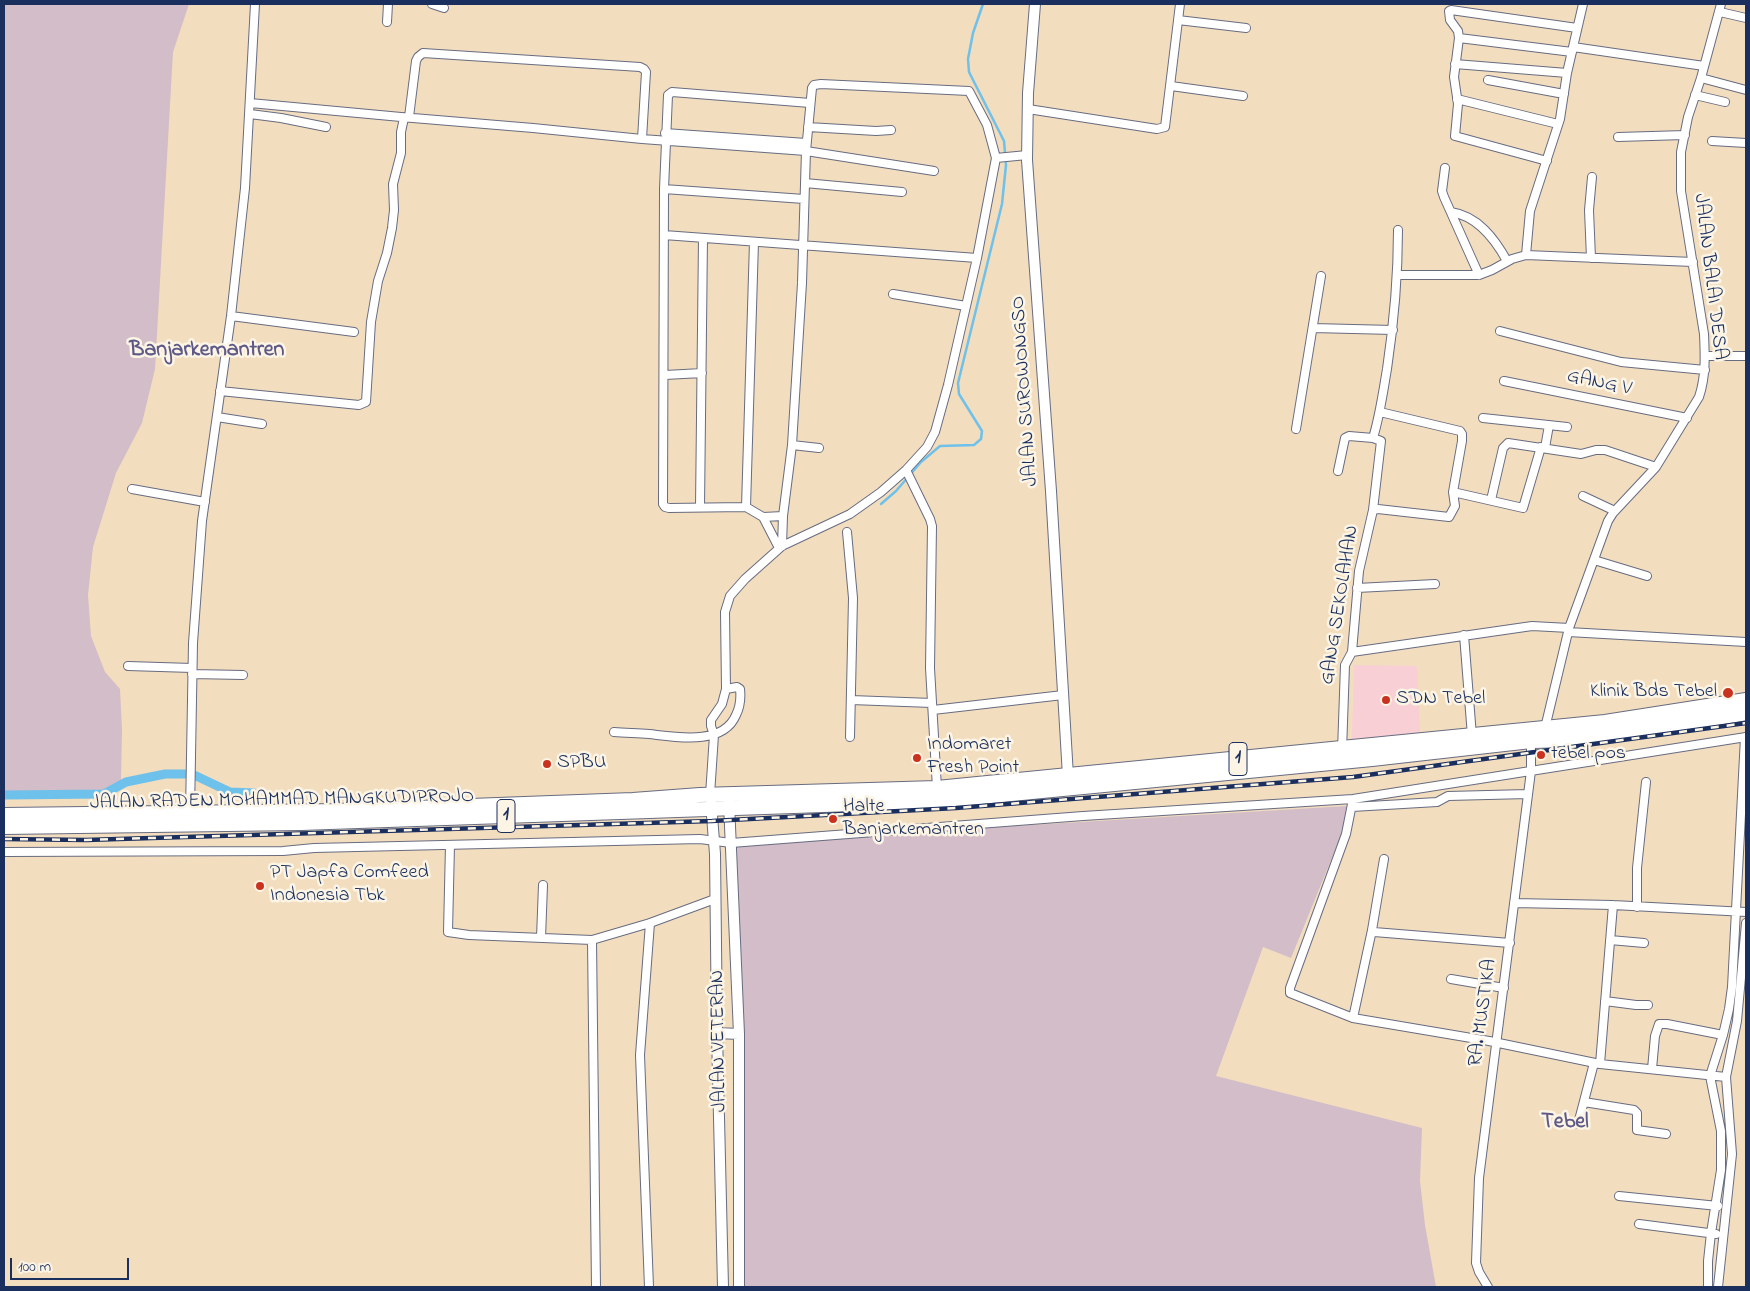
<!DOCTYPE html>
<html>
<head>
<meta charset="utf-8">
<style>
	body { margin:0 }
	#map { position:relative; width:1750px; height:1291px; overflow:hidden; background:#f3ddbf; font-family:"Indie Flower",sans-serif }
	canvas { display:block }
	.frame { position:absolute; inset:0; border:5px solid #1b2f5e; pointer-events:none }
	.scale { position:absolute; left:10px; top:1258px; width:119px; height:22px; box-sizing:border-box; border:2px solid #1b2f5e; border-top:0; padding-left:6px; font-size:15px; line-height:18px; white-space:nowrap; color:#1b2f5e; -webkit-text-stroke:4px #fcf5e5; paint-order:stroke }
</style>
</head>
<body>
<div id="map">
<canvas width="1750" height="1291"></canvas>
<div class="frame"></div>
<div class="scale">100 m</div>
</div>
<script>
const c = document.querySelector('canvas').getContext('2d');
c.lineJoin = 'round';
function paint(path, color) {
  c.fillStyle = color;
  c.fill(path, 'evenodd');
}
function stroke(path, color, width, dash) {
  c.strokeStyle = color;
  c.lineWidth = width;
  c.lineCap = dash ? 'butt' : 'round';
  c.setLineDash(dash || []);
  c.stroke(path);
}
function label(font, color, halo, rows, align = 'center') {
  c.font = font + ' "Indie Flower",sans-serif';
  c.lineWidth = 5;
  c.setLineDash([]);
  c.textBaseline = 'middle';
  c.strokeStyle = halo;
  c.fillStyle = color;
  for (const [text, x, y, turn = 0] of rows) {
    c.save();
    c.translate(x, y);
    c.rotate((+turn || 0) * Math.PI / 180);
    c.textAlign = isNaN(turn) ? turn : align;
    if (halo) c.strokeText(text, 0, 0);
    c.fillText(text, 0, 0);
    c.restore();
  }
}
paint(new Path2D(`
	M1354,665L1417,666L1420,733L1352,741Z`), '#f7cfd4');
paint(new Path2D(`
	M4,4H189L173,52L155,369L142,423L116,473L93,547L88,595L91,636L105,672L120,689L122,730L121,781L103,794L4,795Z
	M1347,806V817L1338,843L1291,958L1263,947L1216,1076L1422,1128L1420,1181L1425,1225L1436,1287H739L731,843Z`), '#d2bdc8');
stroke(new Path2D(`
	M881,504L896,491L921,462L940,446L974,445L981,439L982,431L959,394L958,383L1002,204L1006,165L1004,141L969,72L968,59L973,33L983,4`), '#6ec1ea', 2.5);
stroke(new Path2D(`
	M4,795L104,794L126,782L165,774H192L230,792L254,793`), '#6ec1ea', 9);
const street = new Path2D(`
	M432,4L444,8
	M1720,12L1746,18
	M1178,20L1246,28
	M387,22L388,4
	M1459,38L1572,52
	M1573,47L1704,66
	M1455,64L1567,73
	M1701,78L1746,90
	M1488,80L1564,94
	M1171,86L1243,96
	M1695,95L1725,102
	M1457,99L1558,124
	M250,103L401,117L533,128L642,139L806,151L934,171
	M1028,109L1157,129L1165,127L1180,4
	M250,114L281,118L326,127
	M409,117L416,61L418,57L423,53L640,67L644,69L646,72L642,139
	M808,127L876,131L891,130
	M665,133L806,143
	M1618,137L1685,135
	M1712,141L1746,143
	M1547,161L1455,136L1458,104L1454,77L1459,38L1458,31L1450,20L1449,11L1451,10L1577,28
	M1445,168L1442,191L1444,197L1479,275
	M805,183L902,192
	M664,189L804,199
	M1451,212C1478,216 1495,239 1507,261
	M664,235L977,258
	M1526,255L1530,211L1560,119L1567,73L1583,4
	M1591,258L1589,210L1592,177
	M1398,275H1479L1492,270L1512,259L1526,255L1693,262
	M893,294L966,306
	M231,316L354,332
	M1313,328L1393,330
	M1500,331L1621,362L1705,370
	M1705,356H1746
	M665,375L702,373
	M1504,381L1687,418
	M220,391L359,405L366,402L371,322L378,281L387,253L392,228L394,210L393,184L401,153V132L404,118
	M217,417L262,424
	M1483,418L1567,427
	M1296,429L1321,276
	M792,445L819,448
	M1545,448L1549,425
	M906,470L930,519L932,526L930,668L937,788
	M1338,471L1345,438L1349,436L1373,438C1380,415 1383,392 1387,369C1394,322 1398,277 1398,230
	M132,489L205,502
	M1453,492L1523,508L1541,447
	M1583,496L1615,511
	M1491,500L1503,448L1508,443L1581,454L1596,450H1605L1656,467
	M700,507L703,238
	M746,507L754,242
	M1373,510L1381,441L1373,438
	M783,516L763,517L746,507L669,508L665,507L663,504L664,189L668,95L672,92L810,103
	M763,517L779,548
	M847,532L853,598L850,737
	M782,546L783,516L792,445L802,283L806,151L812,88L814,85L821,84L969,91L987,125L996,158
	M1594,560L1647,576
	M1357,588L1435,584
	M1568,632L1746,642
	M1464,635L1472,736
	M1352,652L1532,626L1569,628
	M128,666L192,668
	M192,674L243,675
	M851,700L932,703
	M933,710L1063,695
	M1545,728L1569,628L1608,521L1613,513L1656,467L1699,397C1706,376 1705,356 1704,334L1681,191V152L1688,117L1701,78L1721,4
	M614,732C626,733 637,733 649,734C676,737 723,746 736,715C740,707 741,698 740,689L737,687L726,689
	M1342,751L1345,665L1352,652L1359,571L1373,510L1378,509L1449,517L1455,506L1453,492L1462,441V434L1460,431L1380,412
	M710,795L714,735L711,726V720L722,704L726,689L725,612L730,596L745,579L782,546L850,514L881,492L906,470L927,447L935,432L948,385L977,258L996,158L1027,155
	M1353,799L1346,834L1290,988V993L1353,1018L1489,1041L1600,1064L1726,1077
	M1352,807L1437,802L1448,796L1528,794
	M190,813L193,643L202,521L231,316L245,188L255,4
	M450,845L448,932L469,935L592,940L650,923L715,899
	M4,852L283,851L314,848L700,839L731,843L1083,816L1353,799L1746,737
	M1384,859L1372,930L1374,932L1510,943
	M1514,903L1613,905L1746,912
	M1637,907V868L1646,782
	M541,938L543,885
	M592,940L596,1287
	M1610,940L1644,943
	M1451,979L1504,988
	M1605,1001L1636,1005H1648
	M1353,1018L1372,930
	M1600,1064L1613,905
	M1652,1069L1655,1036L1659,1024H1667L1723,1035
	M1584,1102L1634,1110L1637,1113V1130L1666,1134
	M1578,1124L1594,1063
	M1619,1196L1718,1206
	M1639,1224L1716,1234
	M649,1287L640,1055L650,923
	M1488,1287L1479,1272L1476,1263L1479,1178L1531,771V741
	M1708,1287V1261L1711,1233L1721,1170V1131L1710,1076L1723,1035L1729,1009L1732,987L1745,737
	M1718,1287L1732,1154L1726,1077L1737,1021L1746,923`);
const secondary = new Path2D(`
	M1035,4L1028,93L1027,160L1051,491L1068,776
	M711,803L715,854L717,1033L723,1287
	M729,803L739,1034V1287
	M717,1033L739,1034`);
const highway = new Path2D(`
	M4,815L335,811L633,800L700,795L937,788L1605,722L1746,700
	M4,827L301,823L939,801L1372,759L1531,741C1603,740 1675,725 1746,713`);
stroke(street, '#676c80', 10);
stroke(secondary, '#676c80', 12);
stroke(highway, '#676c80', 16);
stroke(street, '#fff', 8);
stroke(secondary, '#fff', 10);
stroke(highway, '#fff', 14);
const rail = new Path2D(`
	M4,839L86,840L712,821L956,808L1353,777L1746,723`);
stroke(rail, '#1b2f5e', 4.5);
stroke(rail, '#fcf5e5', 2.5, [8]);
for (const [x, y, r, color] of [
	[1728,693,6,"#c8321e"],
	[1386,700,5,"#c8321e"],
	[1541,755,5,"#c8321e"],
	[917,758,5,"#c8321e"],
	[547,764,5,"#c8321e"],
	[833,819,5,"#c8321e"],
	[260,886,5,"#c8321e"]
]) {
  const dot = new Path2D();
  dot.arc(x, y, r, 0, 2 * Math.PI);
  c.fillStyle = color;
  c.fill(dot);
  stroke(dot, '#fcf5e5', 2);
}
for (const [x, y, w] of [
	[1238,759,18],
	[506,816,18]
]) {
  const box = new Path2D();
  box.roundRect(x - w / 2, y - 16.5, w, 33, 4);
  c.fillStyle = '#fcf5e5';
  c.fill(box);
  stroke(box, '#1b2f5e', 1);
}
label('bold 19px', '#1b2f5e', null, [
	["1",1238,759],
	["1",506,816]
]);
label('20px', '#1b2f5e', '#fcf5e5', [
	["JALAN BALAI DESA",1709,277,83],
	["GANG V",1599,384,12],
	["JALAN SUROWONGSO",1026,391,-94],
	["GANG SEKOLAHAN",1341,605,-81],
	["JALAN RADEN MOHAMMAD MANGKUDIPROJO",282,801,-1],
	["RA. MUSTIKA",1484,1013,-82],
	["JALAN VETERAN",720,1041,-91]
]);
label('20px', '#1b2f5e', '#fcf5e5', [
	["Klinik Bds Tebel",1717,693,"right"],
	["SDN Tebel",1396,700],
	["Indomaret",927,746],
	["Fresh Point",927,769],
	["tebel pos",1551,755],
	["SPBU",557,764],
	["Halte",843,808],
	["Banjarkemantren",843,831],
	["PT Japfa Comfeed",270,874],
	["Indonesia Tbk",270,897]
], 'left');
label('bold 22px', '#5e5987', '#fcf5e5', [
	["Banjarkemantren",207,351],
	["Tebel",1565,1123]
]);
</script>
</body>
</html>
